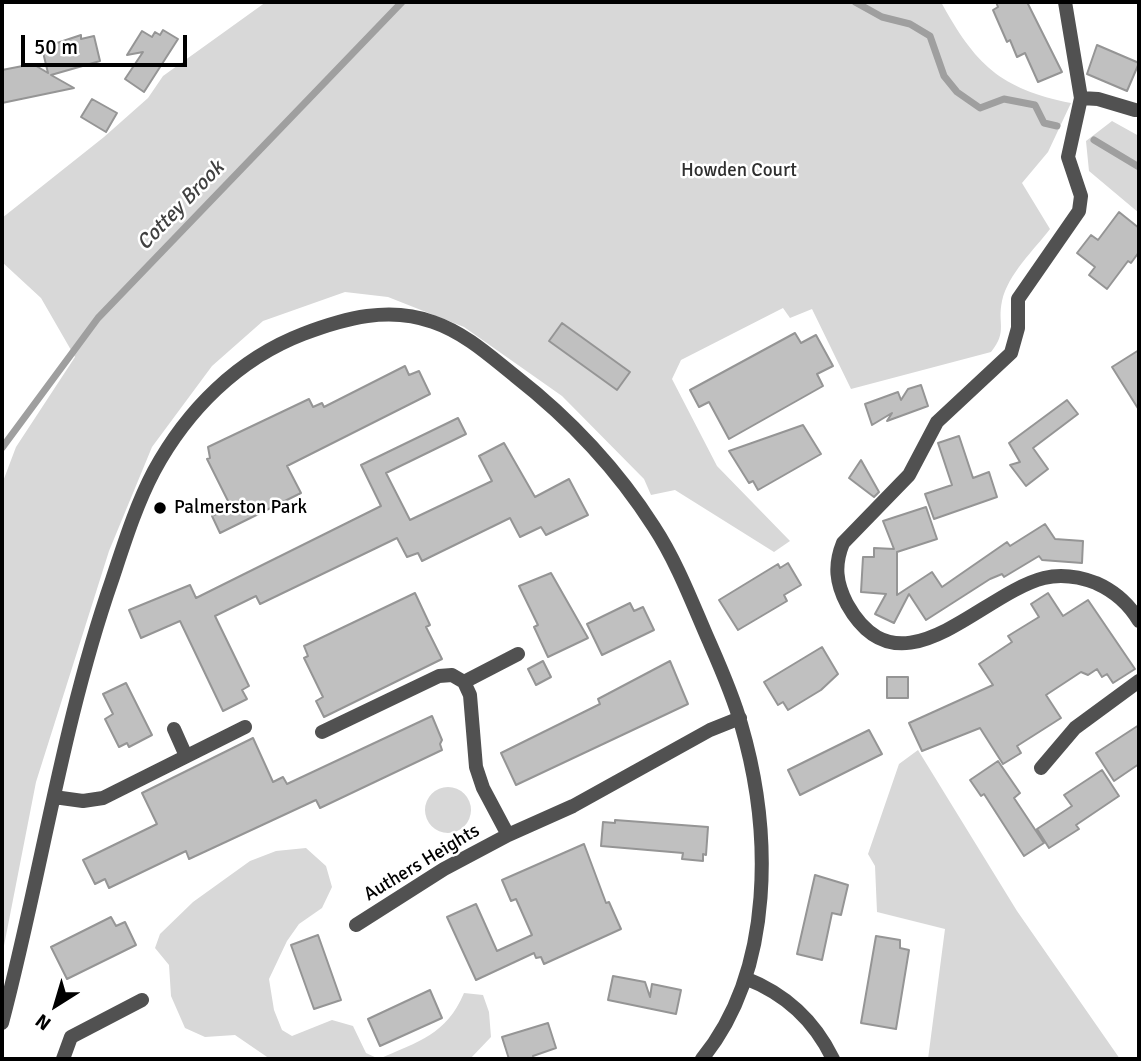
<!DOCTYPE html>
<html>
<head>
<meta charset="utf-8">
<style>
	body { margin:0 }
	#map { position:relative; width:1141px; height:1061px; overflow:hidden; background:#fff; font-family:Signika,sans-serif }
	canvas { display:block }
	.frame { position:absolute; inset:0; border:4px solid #000; pointer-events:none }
	.north { position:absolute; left:21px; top:970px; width:70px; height:70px; -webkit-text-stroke:5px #fff; paint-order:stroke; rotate:217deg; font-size:19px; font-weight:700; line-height:28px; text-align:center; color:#000 }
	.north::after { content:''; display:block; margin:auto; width:24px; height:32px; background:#000; clip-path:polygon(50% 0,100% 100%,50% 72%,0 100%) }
	.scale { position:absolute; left:21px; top:35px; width:166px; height:32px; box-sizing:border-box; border:4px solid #000; border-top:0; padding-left:9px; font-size:21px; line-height:24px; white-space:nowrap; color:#000; -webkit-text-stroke:5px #fff; paint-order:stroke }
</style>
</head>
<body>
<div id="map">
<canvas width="1141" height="1061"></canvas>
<div class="frame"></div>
<div class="north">N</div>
<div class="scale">50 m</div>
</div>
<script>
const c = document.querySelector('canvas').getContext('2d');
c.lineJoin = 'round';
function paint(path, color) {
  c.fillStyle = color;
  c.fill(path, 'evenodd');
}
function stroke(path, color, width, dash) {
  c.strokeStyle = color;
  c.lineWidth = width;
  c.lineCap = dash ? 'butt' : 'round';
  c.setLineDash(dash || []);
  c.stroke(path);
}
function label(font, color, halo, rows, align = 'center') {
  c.font = font + ' Signika,sans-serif';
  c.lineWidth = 5;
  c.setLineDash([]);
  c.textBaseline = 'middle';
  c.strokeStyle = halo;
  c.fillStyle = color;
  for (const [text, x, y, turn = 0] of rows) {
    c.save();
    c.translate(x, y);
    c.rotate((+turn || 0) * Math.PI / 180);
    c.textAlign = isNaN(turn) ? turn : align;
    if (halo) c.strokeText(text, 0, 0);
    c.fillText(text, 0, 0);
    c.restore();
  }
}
paint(new Path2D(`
	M266,2H941C975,64 1000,89 1071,103L1048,152L1022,183L1050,229C1034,250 1008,274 1002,301C997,324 1008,331 991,352L851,389L812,309L790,318L783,308L681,360L672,379L717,466L790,541L774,552L675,490L651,495L644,479L562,396L464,327L388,297L345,292L263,321L212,366L152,447L109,551L36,782L2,956V484L16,447L75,357L41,298L2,262V218L104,137L148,98L163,76Z
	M1112,121L1139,136V213L1089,171L1086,141Z
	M918,750L1017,911L1120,1059H928L945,929L877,912L875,866L868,854L899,764Z
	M425 810a23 23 0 1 1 46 0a23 23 0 1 1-46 0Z
	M306,848L326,866L332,887L322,908L299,924L287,941L269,979L274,1010L282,1030L292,1036L332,1020L353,1026L366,1053L379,1059C419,1041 446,1035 464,993L483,995L489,1012L491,1037L470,1059H270L235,1035L205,1037L185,1028L171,996L169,965L155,948L160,934L193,902L250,861L276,851Z`), '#d8d8d8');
stroke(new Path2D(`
	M855,2L882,17L910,24L930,36L944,76L957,92L980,108L1004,99L1035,105L1044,123L1057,126
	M1094,140L1139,167
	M2,448L98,318L402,2`), '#9f9f9f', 7);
const building = new Path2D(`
	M996,2H1027L1062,72L1038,82L1025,53L1017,57L1010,40L1007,42L993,10L998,7Z
	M163,30L178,39L144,92L125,79L143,52L127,55L142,31L152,37L155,32L160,35Z
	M81,35V39L94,36L100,61L51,75L74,88L2,103V70L33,64L48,73L42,48Z
	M1097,45L1139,63L1127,91L1087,74Z
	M92,99L117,113L106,132L81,117Z
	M1119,212L1139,228V252L1131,263L1128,261L1107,289L1089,275L1095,267L1077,253L1091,235L1098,240Z
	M562,323L630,372L617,390L549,341Z
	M795,333L801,343L816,335L833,366L817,374L823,386L729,439L709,402L699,407L690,390Z
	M1139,350V410L1112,367Z
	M405,366L409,375L419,371L430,394L287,466L301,493L220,533L212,516L231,507L207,459L210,458L208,447L309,399L313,407L322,403L324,407Z
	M921,385L928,406L887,421L892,413L872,425L865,404L898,392L901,400L908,389Z
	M1067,400L1078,414L1033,448L1048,469L1026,486L1010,465L1020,462L1009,443Z
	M458,418L466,434L386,473L410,520L492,481L479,456L504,443L535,497L569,479L588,515L546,535L541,527L520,537L510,518L422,561L418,553L407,557L397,538L260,604L256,596L215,616L249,686L242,690L247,699L223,711L180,621L141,638L129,610L190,585L196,598L381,506L361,465Z
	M803,425L821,454L758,490L753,481L749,483L729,451Z
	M959,436L973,478L989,472L997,497L934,519L925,494L952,485L938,443Z
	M861,460L879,492L874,497L849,478Z
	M926,507L937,539L897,552V595L932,572L942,587L1007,542L1010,546L1045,524L1055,539L1083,541L1082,563L1042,560L1039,556L1004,577L1002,574L990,579L926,620L909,594L894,623L875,614L886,594L861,592L863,557H874V548L894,549L883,521Z
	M788,563L801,585L784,595L787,601L738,630L719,600L778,564L780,568Z
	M551,573L588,638L548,657L534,627L538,625L519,586Z
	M415,593L430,625L426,627L442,659L324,717L316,701L323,697L304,658L308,656L304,646Z
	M1048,593L1063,616L1088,600L1135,669L1113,683L1107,674L1102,677L1097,669L1088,675L1081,672L1046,695L1061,718L1017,746L1021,753L1003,764L980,728L922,751L909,723L993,685L979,664L1012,642L1008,636L1039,617L1031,604Z
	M630,603L634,611L643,607L654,630L602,655L587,624Z
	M822,647L838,674L821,690L788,710L783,702L778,705L764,682Z
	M543,661L551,677L536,685L528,669Z
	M670,661L688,704L516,785L501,753L600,704L598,699Z
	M887,677H908V698H887Z
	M126,683L152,735L129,747L127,743L119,747L105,719L113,714L103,694Z
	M432,716L442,740L440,744L442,750L320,808L316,800L189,859L186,851L109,888L105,879L95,884L83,860L157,824L142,793L253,738L273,782L283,777L287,784Z
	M1139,725V764L1114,781L1096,753Z
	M869,730L882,754L800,795L788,770Z
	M998,761L1020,793L1014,798L1044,843L1024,856L984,794L981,796L970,780Z
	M1102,770L1119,796L1076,825L1079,829L1049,848L1037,829L1072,806L1064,795Z
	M615,820L708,827L706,855L703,854V861L682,859L683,853L601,846L603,822L615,823Z
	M584,844L606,903L609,902L621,929L544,964L541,957L536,958L534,953L476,980L447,917L476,904L497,951L532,935L516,899L511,901L502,880Z
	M815,875L848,885L841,915L832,913L822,960L797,954Z
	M111,917L116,926L125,922L136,945L67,979L51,947Z
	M318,935L341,1000L314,1009L291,945Z
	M876,936L900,940V948L909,950L896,1029L861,1023Z
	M613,976L645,982L650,997L652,984L681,990L676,1014L608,1000Z
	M430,990L442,1018L380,1046L368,1019Z
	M548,1023L556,1048L533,1056L534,1059H509L502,1037Z`);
paint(building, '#c0c0c0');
stroke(building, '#959595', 2);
stroke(new Path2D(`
	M1065,2L1081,98L1068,157L1081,196L1079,211L1018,299V328L1011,353L937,422L909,475L843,543C834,565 836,583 847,604C900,699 980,594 1044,578C1061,574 1080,577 1096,583C1114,591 1129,604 1139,621
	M1081,98L1098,99L1135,110
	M464,682L518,654
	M174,729L186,756
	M322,732L439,676L452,675L464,682L470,695L476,767L483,788L508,835L444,869L356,925
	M1041,768L1075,728L1139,681
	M54,797L83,801L103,798L245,727
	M508,835L573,806L710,730L740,718
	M745,978C786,994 814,1020 833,1059
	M2,1023C41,876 62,724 112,580C124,544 136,505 154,471C187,410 238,359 303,334C345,318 389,306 433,322C465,333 490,356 515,376C570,419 617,469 654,527C675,559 690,597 705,632C718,662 732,692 741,724C772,830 775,969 702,1059
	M63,1059L71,1037L142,1000`), '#515151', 14);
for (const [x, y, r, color] of [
	[160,508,7,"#000"]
]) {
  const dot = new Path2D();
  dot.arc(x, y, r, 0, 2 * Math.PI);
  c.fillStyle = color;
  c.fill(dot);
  stroke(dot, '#fff', 2.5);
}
label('19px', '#2f2f2f', '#fff', [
	["Howden Court",739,171]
]);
label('19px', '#000', '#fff', [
	["Palmerston Park",174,508]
], 'left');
label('19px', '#000', '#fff', [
	["Authers Heights",422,863,-31]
]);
label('italic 21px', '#404040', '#fff', [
	["Cottey Brook",181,206,-46]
]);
</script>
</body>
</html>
